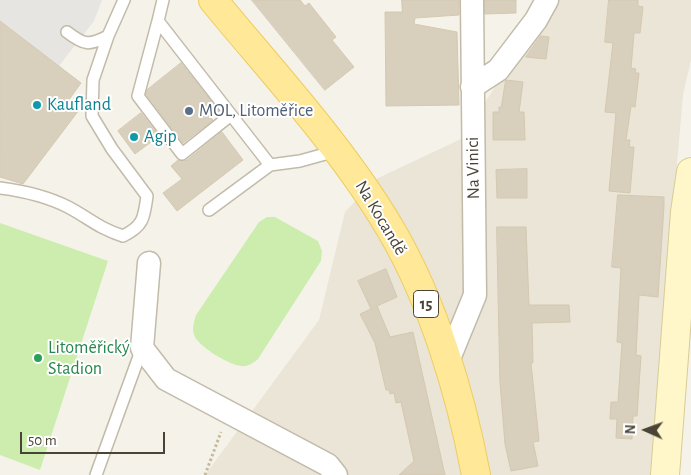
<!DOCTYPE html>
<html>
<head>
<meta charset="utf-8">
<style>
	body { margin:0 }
	#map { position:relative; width:691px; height:475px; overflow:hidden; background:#f5f3e9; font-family:"Alegreya Sans",sans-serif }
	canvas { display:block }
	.north { position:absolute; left:621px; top:405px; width:50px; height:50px; -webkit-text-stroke:4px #fff; paint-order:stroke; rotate:272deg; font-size:14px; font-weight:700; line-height:20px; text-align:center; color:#4a4436 }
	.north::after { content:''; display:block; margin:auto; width:18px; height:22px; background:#4a4436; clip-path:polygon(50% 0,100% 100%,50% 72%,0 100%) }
	.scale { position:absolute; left:20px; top:432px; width:145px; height:22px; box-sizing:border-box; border:2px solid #4a4436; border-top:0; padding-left:6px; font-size:15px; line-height:18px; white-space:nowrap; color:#4a4436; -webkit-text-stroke:4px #fff; paint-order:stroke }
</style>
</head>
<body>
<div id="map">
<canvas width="691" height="475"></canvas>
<div class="north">N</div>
<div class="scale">50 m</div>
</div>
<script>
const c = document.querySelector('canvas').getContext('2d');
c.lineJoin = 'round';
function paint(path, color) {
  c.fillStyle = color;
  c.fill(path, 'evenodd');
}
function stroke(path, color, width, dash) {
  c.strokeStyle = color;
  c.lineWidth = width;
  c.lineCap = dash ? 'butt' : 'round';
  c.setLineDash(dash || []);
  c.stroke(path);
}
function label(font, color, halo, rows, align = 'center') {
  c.font = font + ' "Alegreya Sans",sans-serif';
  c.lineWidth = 4;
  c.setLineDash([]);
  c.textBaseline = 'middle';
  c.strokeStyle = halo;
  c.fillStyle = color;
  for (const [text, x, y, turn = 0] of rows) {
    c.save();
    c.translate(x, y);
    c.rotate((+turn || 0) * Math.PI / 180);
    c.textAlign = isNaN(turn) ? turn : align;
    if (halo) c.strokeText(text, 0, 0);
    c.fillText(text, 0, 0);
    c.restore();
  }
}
paint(new Path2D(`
	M552,0H691V60L683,95L650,475H205L319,320L345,212L376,179L461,139Z`), '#eae5d6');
paint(new Path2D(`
	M267,217H275L318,241L322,251L321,261L258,359C253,363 248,367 241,366C229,365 200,347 195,337C191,330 194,322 196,315L259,222Z
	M0,223L108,261L40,470L0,455Z`), '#ccedae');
paint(new Path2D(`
	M0,0H102L94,21L59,66L0,21Z`), '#e7e5e1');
const building = new Path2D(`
	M252,0H300L305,6L309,3L336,37L332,40L354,67L325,90Z
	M402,0H459V15L415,18L414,24L457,32L459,105L386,106L385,12H402Z
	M485,0H516V13L485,14Z
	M609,0H638V6L643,7L640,33H634L631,68L636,69L635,73H639L635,107L631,106L626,140H630L629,147H634L630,193L609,191L616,113L605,112L613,43L605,42Z
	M0,21L81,83L68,101L79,110L23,184L0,177Z
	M541,36L549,37L546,59L526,57Z
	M181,63L219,111L211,118L213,120L183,143L146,94L147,90Z
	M506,80L523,82L519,112H524L525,140H493V112H499V107H501Z
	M141,113L159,136L135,154L118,131Z
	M222,132L243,160L177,211L163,193L182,179L171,166L178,160H187Z
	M527,169V198H497L496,170Z
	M618,195L664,197V206L658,297L639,295L636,355L641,356L637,416H633L632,439L616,438L617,419H610L611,402H618L622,343L617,342L621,268L612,267Z
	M497,227H526L529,305H569L570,322L532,323L533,363H531L539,441L533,442L538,466L511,471L505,444L500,382Z
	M386,269L397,297L377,306L390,337L413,332L445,475H399L414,461L401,402L396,403L394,393L390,394L389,390H386L375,343L360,314L371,309L358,281Z`);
paint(building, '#d8cfbd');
stroke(building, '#d4c8b0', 1);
const lane = new Path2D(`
	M163,0L158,21L270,165
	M158,21L138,96L182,154L231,115
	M67,32C84,45 89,46 108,36
	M0,188C24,191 46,196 68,207C89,218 98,228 123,236C144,226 144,217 147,196L112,149L92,116L93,80L108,36L124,0
	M209,210L270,165L300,161L336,151
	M96,475L142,348`);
const street = new Path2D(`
	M472,87L498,70L536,20L547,0
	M149,263L142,348L166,379L328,465L336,475
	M448,361L475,295L472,0`);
const secondary = new Path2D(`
	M665,475L685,212L691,172`);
const primary = new Path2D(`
	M213,0C273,73 343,148 391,230C433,301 461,395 476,475`);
stroke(lane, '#c2bbaa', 14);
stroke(street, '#c2bbaa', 25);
stroke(secondary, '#d9cc95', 30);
stroke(primary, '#eecd5f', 30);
stroke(new Path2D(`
	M205,475L221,432`), '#c5b99a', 3, [2.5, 2.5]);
stroke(lane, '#fff', 11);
stroke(street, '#fff', 22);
stroke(secondary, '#fff6c9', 28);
stroke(primary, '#ffe998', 28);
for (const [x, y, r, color] of [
	[37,105,5,"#0f9aa8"],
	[189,111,5,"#5c6f8a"],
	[134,137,5,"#0f9aa8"],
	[38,358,5,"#2e9e5b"]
]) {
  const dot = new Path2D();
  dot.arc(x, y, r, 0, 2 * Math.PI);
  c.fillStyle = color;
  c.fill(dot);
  stroke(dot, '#fff', 2);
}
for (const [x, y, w] of [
	[426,304,25]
]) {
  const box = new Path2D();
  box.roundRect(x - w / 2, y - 13.5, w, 27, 4);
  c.fillStyle = '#fff';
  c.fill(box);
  stroke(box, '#4a4436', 1);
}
label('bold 16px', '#4a4436', null, [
	["15",426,304]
]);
label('18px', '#0d838f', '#fff', [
	["Kaufland",47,105],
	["Agip",144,137]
], 'left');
label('18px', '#4e5e75', '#fff', [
	["MOL, Litoměřice",199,111]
], 'left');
label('18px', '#4a4436', '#fff', [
	["Na Vinici",473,168,-91],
	["Na Kocandě",381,218,59]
]);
label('18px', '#27864d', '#fff', [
	["Litoměřický",48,348],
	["Stadion",48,369]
], 'left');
</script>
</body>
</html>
